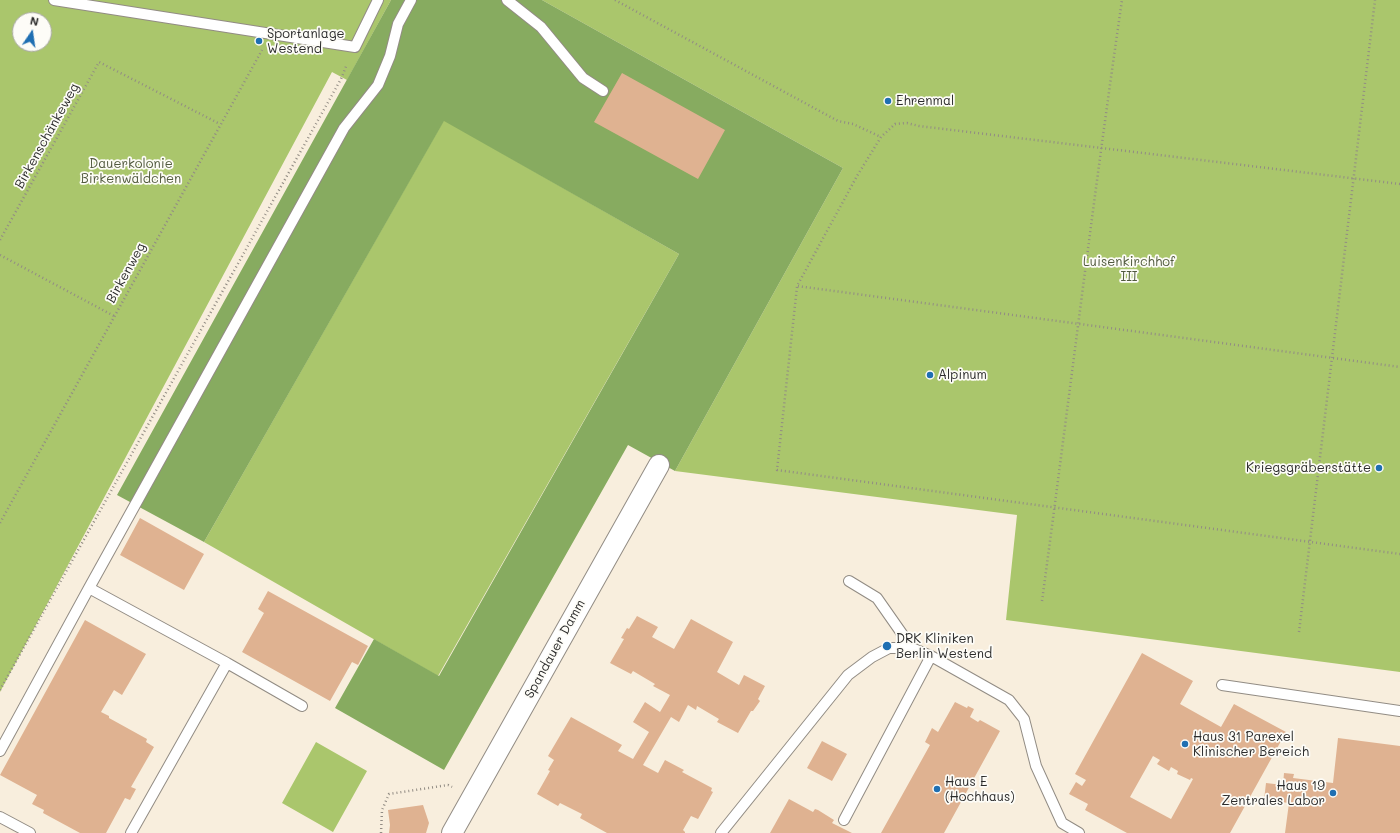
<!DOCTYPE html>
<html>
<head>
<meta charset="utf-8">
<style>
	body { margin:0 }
	#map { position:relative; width:1400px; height:833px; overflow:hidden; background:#f8eedd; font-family:Mali,sans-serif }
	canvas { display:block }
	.north { position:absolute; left:12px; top:12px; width:40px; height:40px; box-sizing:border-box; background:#fdfcf7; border:1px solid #a9a8a5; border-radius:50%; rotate:13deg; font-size:11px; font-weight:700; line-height:16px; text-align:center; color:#2b2b2b }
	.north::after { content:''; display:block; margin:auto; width:14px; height:18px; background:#1f6fb2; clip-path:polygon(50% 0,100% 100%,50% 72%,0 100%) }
</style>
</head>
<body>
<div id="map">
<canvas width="1400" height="833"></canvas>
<div class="north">N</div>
</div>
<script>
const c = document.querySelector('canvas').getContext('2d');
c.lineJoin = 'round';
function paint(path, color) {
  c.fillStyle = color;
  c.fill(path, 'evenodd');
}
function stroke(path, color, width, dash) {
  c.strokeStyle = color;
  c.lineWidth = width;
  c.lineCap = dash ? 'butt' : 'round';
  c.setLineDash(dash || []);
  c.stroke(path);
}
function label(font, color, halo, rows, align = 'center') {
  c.font = font + ' Mali,sans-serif';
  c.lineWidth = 3.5;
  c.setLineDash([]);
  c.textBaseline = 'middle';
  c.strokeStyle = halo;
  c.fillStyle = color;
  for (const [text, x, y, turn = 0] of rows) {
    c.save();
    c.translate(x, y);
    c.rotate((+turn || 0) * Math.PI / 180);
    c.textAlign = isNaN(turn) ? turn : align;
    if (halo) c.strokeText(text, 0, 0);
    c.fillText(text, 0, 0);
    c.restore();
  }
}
paint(new Path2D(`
	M0,0H391L347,80L332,72L0,692ZM20,20H44V44H20Z
	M542,0H1400V672L1006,620L1017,515L675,471L843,168Z
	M444,120L679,254L438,676L204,542Z
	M316,742L367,771L333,832L282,803Z`), '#aac66c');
paint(new Path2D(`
	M391,0H542L843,168L675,471L628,445L444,770L335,708L374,639L439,676L679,254L444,121L204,542L117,495Z`), '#87ab60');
paint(new Path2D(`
	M622,73L725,130L698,179L594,122Z
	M140,518L204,554L184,590L120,555Z
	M268,591L368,646L358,665L352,662L330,701L242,652L264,613L258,609Z
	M637,616L658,627L652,637L674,649L691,619L733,642L717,672L739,685L744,675L765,686L758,699L760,701L753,711H751L738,733L717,722L719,719L697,706L696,710L688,705L679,722L671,717L643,765L658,773L665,760L684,770L682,772L712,788L711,791L713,792L698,819L691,816L683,830L685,832V833H607L580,818L582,814L560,803L558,806L537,794L550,771L548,770L554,760L548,756L571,717L622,745L618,751L633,759L649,732L633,722L645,702L660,712L670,695L653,686L655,684L633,671L631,674L610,663L624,639L621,638L627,628L629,629Z
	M85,620L146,654L122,695L114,690L101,712L109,716V718L147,739L146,742L154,747L131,787L136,789L130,800L125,798L106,833H80L43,813L44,810L32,804L37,795L0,775Z
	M1142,653L1193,681L1180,704L1221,727L1234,704L1286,732L1230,833H1127L1085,810L1088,804L1069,794L1076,782L1082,786L1086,780L1075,774ZM1153,756L1160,760L1157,764L1169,771L1171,767L1178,771L1177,774L1190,780L1191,778L1193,779L1171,819L1130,797Z
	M955,702L967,708L968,706L974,709L970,717L978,722L980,720L1000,731L944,833H881L930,745L925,742L932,728L938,732Z
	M1338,738L1400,746V833H1285L1289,803L1264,800L1266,783L1283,785L1284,773L1294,774L1293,778L1333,783Z
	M822,741L847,754L832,781L807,768Z
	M789,799L813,812L815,809L818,810L834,820L832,823L852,833H770Z
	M423,805L429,823L426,833H389L390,825L388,810Z`), '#dfb291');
const service = new Path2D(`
	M54,0L355,47L378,0
	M507,0L541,27L583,78L603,91
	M849,581L877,598L912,648
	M89,588L227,663L302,706
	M1222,685L1400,711
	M0,751L89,588L344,128L378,85L390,56L398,24L411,0
	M0,817L30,833
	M844,820L931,656
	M131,833L227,663
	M721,833L848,675L872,657L889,648H912L931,656L1009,700L1024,719L1036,766L1062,823L1079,833`);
const minor = new Path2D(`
	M452,833L659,465`);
stroke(service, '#928c84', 12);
stroke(minor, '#928c84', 22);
stroke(new Path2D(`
	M615,0L838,121L853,124L881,137
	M1400,184L919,126L907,123L895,124L881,137L857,176L797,286L1400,367
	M0,240L99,62L220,124
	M0,255L114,316
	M797,287L777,470L1400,554
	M0,523L262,50
	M1042,601C1069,401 1093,200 1122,0
	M1299,632L1375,0
	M0,690L341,79L347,64
	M381,833L382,810L389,794L448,785L452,787`), '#928c84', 2.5, [1, 3]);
stroke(service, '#fff', 10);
stroke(minor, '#fff', 20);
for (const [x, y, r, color] of [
	[259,41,4,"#1f6fb2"],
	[888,101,4,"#1f6fb2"],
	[930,375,4,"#1f6fb2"],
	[1379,468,4,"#1f6fb2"],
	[887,646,5,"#1f6fb2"],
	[1185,744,4,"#1f6fb2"],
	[937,789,4,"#1f6fb2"],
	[1333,793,4,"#1f6fb2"]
]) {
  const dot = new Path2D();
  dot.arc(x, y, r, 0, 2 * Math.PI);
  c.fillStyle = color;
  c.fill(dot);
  stroke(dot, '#fdfcf7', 1.5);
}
label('13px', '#2b2b2b', '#fdfcf7', [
	["Sportanlage",267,34],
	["Westend",267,49],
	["Ehrenmal",896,101],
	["Alpinum",938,375],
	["Kriegsgräberstätte",1371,468,"right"],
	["DRK Kliniken",896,639],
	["Berlin Westend",896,654],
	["Haus 31 Parexel",1193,737],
	["Klinischer Bereich",1193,752],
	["Haus E",945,782],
	["(Hochhaus)",945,797],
	["Haus 19",1325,786,"right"],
	["Zentrales Labor",1325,801,"right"]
], 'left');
label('13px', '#2b2b2b', '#fdfcf7', [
	["Birkenschänkeweg",47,136,-61],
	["Birkenweg",126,273,-61],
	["Spandauer Damm",555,649,-61]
]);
label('13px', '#515a3e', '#fdfcf7', [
	["Dauerkolonie",131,164],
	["Birkenwäldchen",131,179],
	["Luisenkirchhof",1129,262],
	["III",1129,277]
]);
</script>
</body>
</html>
